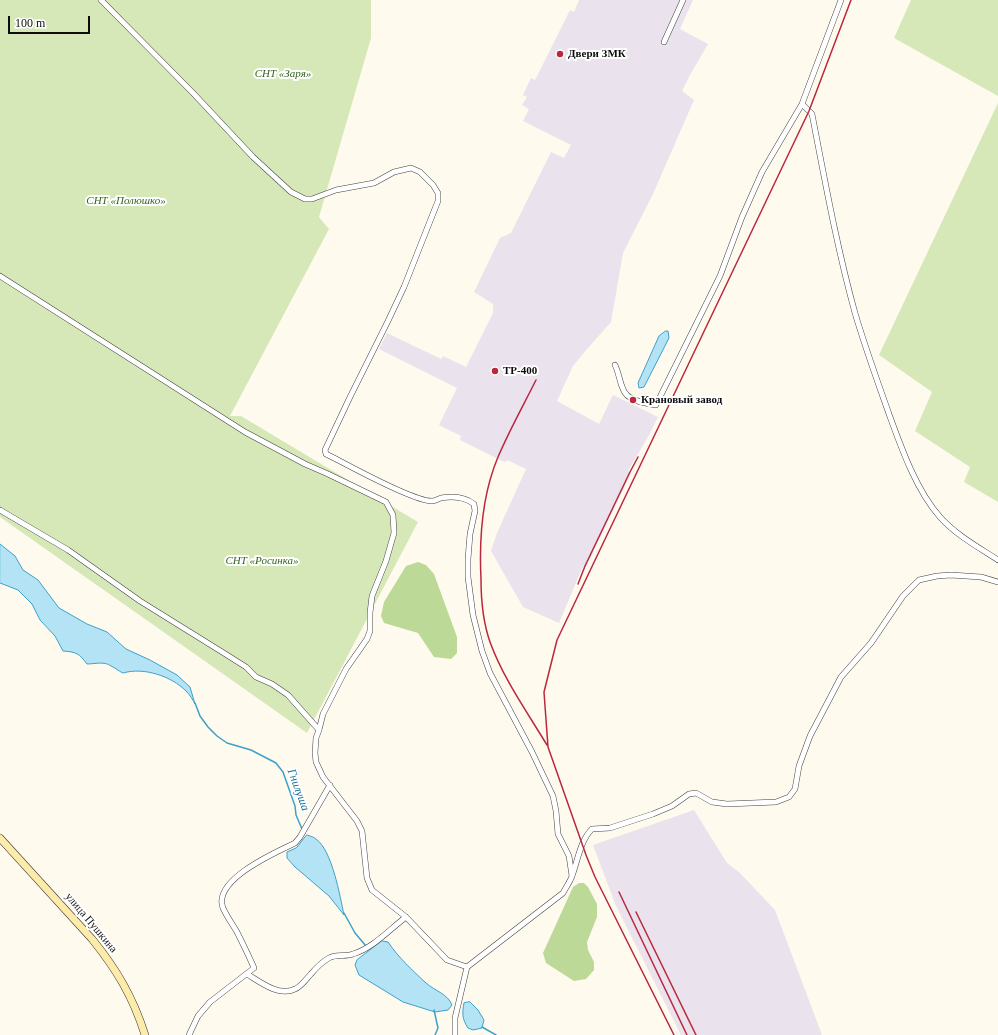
<!DOCTYPE html>
<html>
<head>
<meta charset="utf-8">
<style>
	body { margin:0 }
	#map { position:relative; width:998px; height:1035px; overflow:hidden; background:#fffaee; font-family:Georgia,serif }
	canvas { display:block }
	.scale { position:absolute; left:8px; top:16px; width:82px; height:18px; box-sizing:border-box; border:2px solid #0d0d0d; border-top:0; padding-left:5px; font-size:12px; line-height:14px; white-space:nowrap; color:#0d0d0d; -webkit-text-stroke:3px #fff; paint-order:stroke }
</style>
</head>
<body>
<div id="map">
<canvas width="998" height="1035"></canvas>
<div class="scale">100 m</div>
</div>
<script>
const c = document.querySelector('canvas').getContext('2d');
c.lineJoin = 'round';
function paint(path, color) {
  c.fillStyle = color;
  c.fill(path, 'evenodd');
}
function stroke(path, color, width, dash) {
  c.strokeStyle = color;
  c.lineWidth = width;
  c.lineCap = dash ? 'butt' : 'round';
  c.setLineDash(dash || []);
  c.stroke(path);
}
function label(font, color, halo, rows, align = 'center') {
  c.font = font + ' Georgia,serif';
  c.lineWidth = 4;
  c.setLineDash([]);
  c.textBaseline = 'middle';
  c.strokeStyle = halo;
  c.fillStyle = color;
  for (const [text, x, y, turn = 0] of rows) {
    c.save();
    c.translate(x, y);
    c.rotate((+turn || 0) * Math.PI / 180);
    c.textAlign = isNaN(turn) ? turn : align;
    if (halo) c.strokeText(text, 0, 0);
    c.fillText(text, 0, 0);
    c.restore();
  }
}
paint(new Path2D(`
	M579,0H693L680,29L708,44L691,73L682,91L694,100L653,194L623,253L611,322L587,349L573,366L557,401L599,424L613,395L658,417L648,437L628,471L631,473L586,567L583,566L559,623L523,607L491,551L497,533L526,469L507,460L506,462L502,461L460,440L461,436L439,425L457,388L379,349L387,333L441,359L443,356L466,367L493,313V304L474,292L500,238L511,233L551,152L564,158L571,145L523,121L529,109L522,105L527,97L523,95L531,78L535,80L570,10L574,12Z
	M694,810L727,863L740,873L775,910L822,1035H681L616,906L593,845Z`), '#eae2ec');
paint(new Path2D(`
	M0,0H371V38L319,217L329,229L230,416H241L418,522L307,733L0,517Z
	M911,0H998V96L894,38Z
	M998,103V502L964,482L970,467L915,431L932,392L879,355Z`), '#d6e8b8');
paint(new Path2D(`
	M418,562L426,565L434,574L457,637V653L451,659L434,657L418,633L384,623L381,616L384,602L406,566Z
	M579,883H584L588,887L597,904V917L587,942L588,950L594,962V970L586,979L574,981L546,963L543,953L573,887Z`), '#bcd998');
const water = new Path2D(`
	M666,331H668L669,338L644,387L639,388L638,383L659,336Z
	M0,544L15,556L23,570L38,580L59,608L87,624L107,632L126,649L150,660L177,675L190,687L195,704C193,700 190,695 186,691C171,676 144,667 123,673C118,671 116,668 111,666C105,661 94,664 87,664C79,653 76,652 63,651L55,636L40,620L32,604L18,590L0,583Z
	M307,835C310,836 314,837 316,839C332,850 340,896 344,915L329,896L295,867L287,858V852L296,848Z
	M382,941L388,942C398,957 413,971 426,983C435,991 448,994 452,1005L448,1010L435,1012L403,1002L359,975L355,965L357,960Z
	M470,1002L478,1010L484,1020L482,1028L473,1030L468,1028C462,1019 462,1013 464,1003Z`);
paint(water, '#b4e3f5');
stroke(water, '#3ca1ca', 1);
stroke(new Path2D(`
	M195,703L200,716L208,727L217,736L227,743L251,750L276,763L283,772L295,806L296,815L302,829
	M344,913L355,933L366,946
	M434,1010L438,1028L435,1035
	M482,1027L496,1035`), '#3ca1ca', 1.5);
const minor = new Path2D(`
	M101,0L193,93L253,157L291,192L305,199H312L336,190L374,183L394,172L411,168L420,172L433,185L438,193V201L404,287L388,321L350,397L325,450L326,454L336,459C353,468 416,502 432,501C435,501 438,499 441,498C452,496 465,497 474,504L475,511L470,534L468,559V577L473,615L482,651L490,673L532,752L553,796L556,811L558,834L569,856L572,876
	M664,42L683,0
	M802,104L812,114C825,181 837,248 855,313C865,347 877,380 889,414C901,447 916,490 940,517C956,535 978,547 998,560
	M0,276L245,432L305,464L328,474L386,502L393,515L394,533L386,561L372,596L370,613V631L367,639L346,669L323,714L319,730
	M615,365C619,373 619,380 623,389C627,401 645,403 656,405L720,276L742,217L762,172L802,104L841,0
	M0,510L68,550L140,601L227,655L246,667L256,677L272,684L288,695L319,730L316,738L315,753L316,762L323,777L357,821L362,831L367,878L372,890L406,917L447,960L467,967
	M467,967L563,893C566,887 570,882 572,876C578,860 580,841 592,829L610,828L653,814L672,806L689,794L696,793L712,802L727,804L776,802L789,797L795,789L799,766L810,736L841,677L871,643L903,596L919,580L937,576L951,575L981,577L998,582
	M247,974C260,982 279,997 295,989C301,987 306,979 311,974C316,968 322,962 329,958C336,954 346,957 353,954C373,948 390,929 406,917
	M189,1035L198,1016L210,1002L254,968C249,956 243,944 237,932C233,925 227,917 223,908C212,880 276,852 295,843L300,837L330,785
	M455,1035V1018L467,967`);
const secondary = new Path2D(`
	M0,838L92,939C117,970 133,997 145,1035`);
stroke(minor, '#404040', 6);
stroke(secondary, '#2f2f2f', 8);
stroke(minor, '#fff', 5);
stroke(secondary, '#fdebaa', 7);
stroke(new Path2D(`
	M536,380C523,406 509,431 498,457C482,495 479,538 481,579C481,600 483,622 490,642C503,678 527,712 547,745
	M578,584L585,566L630,472L638,457
	M619,892L687,1035
	M636,912L696,1035
	M674,1035L595,877L586,855L548,747L544,692L557,640L809,111L851,0`), '#ba283f', 1.5);
for (const [x, y, r, color] of [
	[560,54,4,"#ba283f"],
	[495,371,4,"#ba283f"],
	[633,400,4,"#ba283f"]
]) {
  const dot = new Path2D();
  dot.arc(x, y, r, 0, 2 * Math.PI);
  c.fillStyle = color;
  c.fill(dot);
  stroke(dot, '#fff', 1.5);
}
label('bold 11px', '#0d0d0d', '#fff', [
	["Двери ЗМК",568,54],
	["ТР-400",503,371],
	["Крановый завод",641,400]
], 'left');
label('italic 11px', '#34631f', '#fff', [
	["СНТ «Заря»",283,74],
	["СНТ «Полюшко»",126,201],
	["СНТ «Росинка»",262,561]
]);
label('11px', '#0d0d0d', '#fff', [
	["улица Пушкина",91,923,50]
]);
label('italic 12px', '#19719c', '#fff', [
	["Гнилуша",298,790,70]
]);
</script>
</body>
</html>
